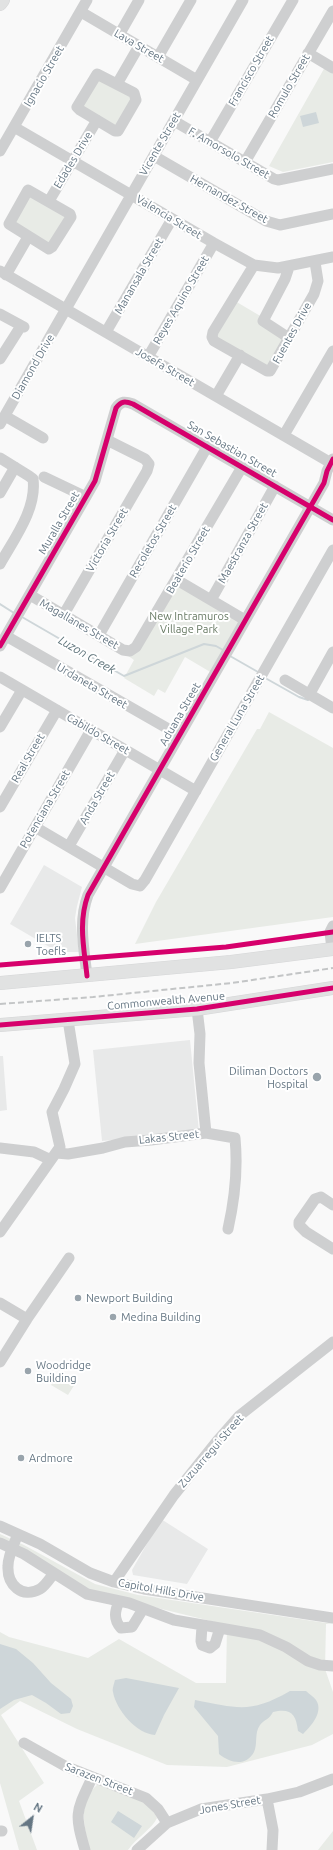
<!DOCTYPE html>
<html>
<head>
<meta charset="utf-8">
<style>
	body { margin:0 }
	#map { position:relative; width:333px; height:1850px; overflow:hidden; background:#f9f9f9; font-family:Ubuntu,sans-serif }
	canvas { display:block }
	.north { position:absolute; left:12px; top:1798px; width:40px; height:40px; -webkit-text-stroke:3px #fff; paint-order:stroke; rotate:30deg; font-size:11px; font-weight:700; line-height:16px; text-align:center; color:#657683 }
	.north::after { content:''; display:block; margin:auto; width:14px; height:18px; background:#657683; clip-path:polygon(50% 0,100% 100%,50% 72%,0 100%) }
</style>
</head>
<body>
<div id="map">
<canvas width="333" height="1850"></canvas>
<div class="north">N</div>
</div>
<script>
const c = document.querySelector('canvas').getContext('2d');
c.lineJoin = 'round';
function paint(path, color) {
  c.fillStyle = color;
  c.fill(path, 'evenodd');
}
function stroke(path, color, width, dash) {
  c.strokeStyle = color;
  c.lineWidth = width;
  c.lineCap = dash ? 'butt' : 'round';
  c.setLineDash(dash || []);
  c.stroke(path);
}
function label(font, color, halo, rows, align = 'center') {
  c.font = font + ' Ubuntu,sans-serif';
  c.lineWidth = 4;
  c.setLineDash([]);
  c.textBaseline = 'middle';
  c.strokeStyle = halo;
  c.fillStyle = color;
  for (const [text, x, y, turn = 0] of rows) {
    c.save();
    c.translate(x, y);
    c.rotate((+turn || 0) * Math.PI / 180);
    c.textAlign = isNaN(turn) ? turn : align;
    if (halo) c.strokeText(text, 0, 0);
    c.fillText(text, 0, 0);
    c.restore();
  }
}
paint(new Path2D(`
	M44,865L82,887L77,906L75,918L79,952H58L10,924Z
	M190,1040L199,1132L102,1141L93,1050Z
	M0,1056H3L7,1110L0,1111Z
	M161,1519L208,1549L187,1584L133,1575L132,1570Z`), '#e8e9e9');
paint(new Path2D(`
	M325,67L333,71V162L283,172L269,166Z
	M97,77L134,99L117,128L80,107Z
	M29,192L67,215L49,245L11,222Z
	M235,301L262,317L284,337L267,367L215,336Z
	M178,584L242,620L212,673L185,657L165,693L158,689L154,696L124,678L134,660L127,655Z
	M269,712L333,748V917L135,944L156,902L257,729H260Z
	M58,1374L75,1384L68,1395L51,1385Z
	M0,1534L24,1545L95,1584L138,1595L333,1624H326L325,1669L333,1692V1734L312,1745L227,1767L167,1765L77,1729L20,1701L1,1715L44,1783L19,1801L37,1850H19L0,1783V1632L9,1637L88,1658L119,1639L196,1683H226L227,1625L88,1591L0,1542Z
	M98,1784C117,1791 149,1797 157,1818C153,1828 135,1839 128,1850H90C84,1827 77,1802 98,1784Z
	M333,1831V1850H318Z`), '#e8ebe6');
paint(new Path2D(`
	M316,112L319,123L303,127L300,116Z
	M0,1644L16,1649L33,1663L51,1683L71,1699L73,1706L70,1713L61,1714L46,1703L32,1695L14,1700L0,1709Z
	M126,1678L179,1688L164,1715L155,1735C137,1734 116,1710 113,1692C112,1689 114,1684 115,1680Z
	M290,1691H306C309,1694 314,1697 316,1700C324,1712 311,1726 303,1734L298,1731C296,1714 291,1708 273,1712C269,1720 265,1719 260,1725C254,1733 258,1744 254,1752C246,1767 230,1763 219,1754L218,1736L194,1707L195,1700C238,1708 250,1714 290,1691Z
	M118,1811L142,1826L134,1838L111,1822Z`), '#ced6d9');
stroke(new Path2D(`
	M0,604L14,613
	M22,617L124,676L204,644L216,646L223,650
	M230,656L258,672
	M267,679L299,697L308,700`), '#ced6d9', 2);
const major = new Path2D(`
	M0,4L3,0
	M0,983L231,962L333,949
	M0,1025L197,1009L333,988`);
stroke(major, '#d5d6d7', 14);
stroke(new Path2D(`
	M81,12L197,80
	M119,35L139,0
	M308,53L333,68
	M158,57L191,0
	M97,74L134,93L136,100L118,131H115L80,110L77,107Z
	M117,84L139,46
	M174,121L274,179L278,180L333,169
	M14,127L214,243L254,265L278,268L333,257
	M210,142L293,0
	M0,151L87,0
	M154,156L266,221L280,225L333,214
	M245,162L333,11
	M28,190L70,214L71,217L52,247L49,249L9,224Z
	M49,201L97,120
	M254,265L213,332L212,337L214,341L267,371H270L314,294L318,281L315,262
	M289,267L285,279L263,321L289,338
	M0,271L331,463
	M6,275L28,237
	M0,314L24,327
	M106,332L172,219
	M148,357L214,243
	M0,359L21,326
	M216,396L240,355
	M5,416L43,438
	M0,424L243,0
	M284,435L333,351
	M0,458L29,476L33,479C37,509 14,539 0,564
	M44,477L86,497
	M0,493L15,467
	M177,580L245,620
	M30,595L123,650L130,651L136,647L242,467
	M211,600L275,486
	M64,614L147,471L149,464L145,459L107,440
	M99,635L207,447
	M6,636L179,735
	M0,646L95,481L116,408C121,401 125,401 133,404L333,520
	M0,677L196,791
	M285,680L333,708
	M309,695L333,652
	M0,727L22,690
	M0,807L57,710
	M35,827L132,884L140,886L145,880L333,550
	M69,846L125,750
	M0,888L91,730
	M332,949L330,932L333,926
	M87,976C84,948 78,922 88,895L324,483L327,471L333,459
	M197,1009L200,1034L199,1063L206,1133
	M0,1148L34,1152L51,1160
	M56,1153L68,1154L103,1148L125,1142L151,1140L206,1133L235,1138C238,1169 235,1198 228,1229
	M333,1205L321,1197L315,1199L299,1222V1225L306,1232L333,1249
	M0,1232L60,1147L52,1112L64,1089L75,1064L68,1020
	M0,1303L27,1319
	M0,1362L27,1319L69,1258
	M0,1526L40,1544L90,1573L114,1582L144,1589L333,1618
	M18,1534C14,1544 8,1555 8,1566C7,1585 22,1599 40,1589C46,1585 50,1578 54,1573
	M0,1543L24,1554L87,1594L129,1603L174,1620L260,1635L286,1647L308,1661L320,1665L333,1666
	M114,1582L174,1495L218,1440L239,1416L333,1342
	M119,1601C115,1611 113,1619 121,1628L132,1627L143,1609
	M202,1626L201,1641L202,1645L210,1648L215,1644L220,1628
	M24,1743L65,1766L146,1798L158,1809L167,1823
	M267,1799L273,1830L272,1850
	M0,1831H2
	M85,1850C74,1813 76,1812 92,1778
	M137,1850L167,1823L201,1809L267,1799L299,1792L333,1779`), '#cecfd0', 11);
stroke(major, '#e1e2e2', 13);
stroke(new Path2D(`
	M0,1004L93,997L232,983L333,968`), '#c3c5c6', 2, [6, 3]);
stroke(new Path2D(`
	M0,646L95,481L116,408C121,401 125,401 133,404L333,520
	M0,965L226,947L333,932
	M87,976C84,948 78,922 88,895L324,483L327,471L333,459
	M0,1025L197,1009L333,988`), '#d6006c', 5);
for (const [x, y, r, color] of [
	[28,944,4,"#99a4ac"],
	[317,1077,5,"#99a4ac"],
	[78,1298,4,"#99a4ac"],
	[113,1317,4,"#99a4ac"],
	[28,1371,4,"#99a4ac"],
	[21,1458,4,"#99a4ac"]
]) {
  const dot = new Path2D();
  dot.arc(x, y, r, 0, 2 * Math.PI);
  c.fillStyle = color;
  c.fill(dot);
  stroke(dot, '#fff', 1.5);
}
label('11px', '#657683', '#fff', [
	["Lava Street",139,46,30],
	["Francisco Street",251,71,-60],
	["Ignacio Street",44,76,-60],
	["Romulo Street",289,86,-60],
	["Vicente Street",160,144,-60],
	["F. Amorsolo Street",229,153,30],
	["Edades Drive",73,160,-59],
	["Hernandez Street",229,199,29],
	["Valencia Street",169,217,31],
	["Manansala Street",139,276,-60],
	["Reyes Aquino Street",181,300,-60],
	["Fuentes Drive",292,333,-61],
	["Diamond Drive",33,367,-60],
	["Josefa Street",165,367,30],
	["San Sebastian Street",232,449,30],
	["Muralla Street",59,523,-60],
	["Victoria Street",107,540,-60],
	["Recoletos Street",153,541,-60],
	["Maestranza Street",243,543,-61],
	["Beaterio Street",188,560,-60],
	["Magallanes Street",79,624,30],
	["Urdaneta Street",92,686,30],
	["Aduana Street",180,714,-60],
	["General Luna Street",237,718,-60],
	["Cabildo Street",98,734,30],
	["Real Street",28,758,-60],
	["Anda Street",97,798,-60],
	["Potenciana Street",45,809,-60],
	["Commonwealth Avenue",166,1001,-5],
	["Lakas Street",169,1137,-6],
	["Zuzuarregui Street",211,1451,-49],
	["Capitol Hills Drive",161,1590,10],
	["Sarazen Street",99,1779,21],
	["Jones Street",230,1805,-10]
]);
label('11px', '#687a64', '#fff', [
	["New Intramuros",189,616],
	["Village Park",189,629]
]);
label('11px', '#657683', '#fff', [
	["IELTS",36,938],
	["Toefls",36,951],
	["Diliman Doctors",308,1071,"right"],
	["Hospital",308,1084,"right"],
	["Newport Building",86,1298],
	["Medina Building",121,1317],
	["Woodridge",36,1365],
	["Building",36,1378],
	["Ardmore",29,1458]
], 'left');
label('italic 12px', '#60757c', '#fff', [
	["Luzon Creek",87,655,30]
]);
</script>
</body>
</html>
